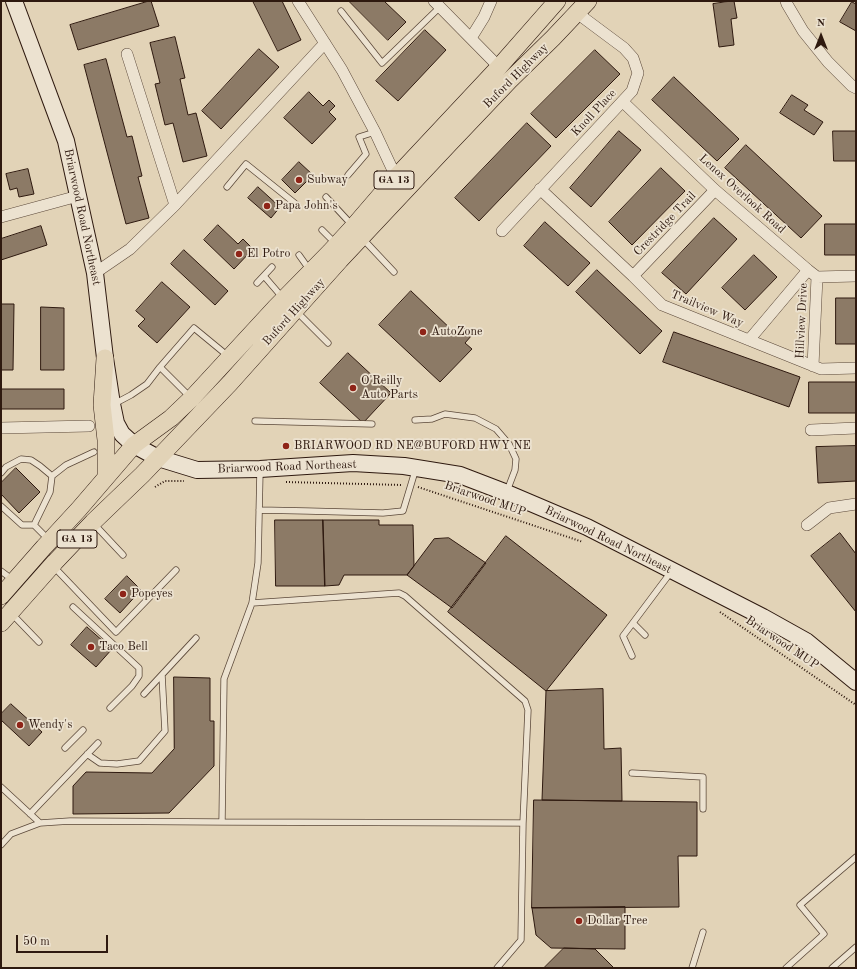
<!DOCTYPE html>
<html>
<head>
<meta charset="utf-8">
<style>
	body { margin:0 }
	#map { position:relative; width:857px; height:969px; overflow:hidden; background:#e2d3b7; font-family:"Old Standard TT",serif }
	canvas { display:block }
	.frame { position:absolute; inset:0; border:2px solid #2e190f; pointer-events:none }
	.north { position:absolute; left:801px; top:16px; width:40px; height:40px; -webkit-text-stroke:3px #ece2d0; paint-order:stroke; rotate:0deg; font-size:11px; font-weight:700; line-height:16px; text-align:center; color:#2e190f }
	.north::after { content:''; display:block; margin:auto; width:14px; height:18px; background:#2e190f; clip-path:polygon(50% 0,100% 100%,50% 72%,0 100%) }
	.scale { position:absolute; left:16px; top:935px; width:92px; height:18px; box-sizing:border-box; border:2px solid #2e190f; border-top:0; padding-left:5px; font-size:12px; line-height:14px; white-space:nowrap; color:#2e190f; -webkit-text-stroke:3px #ece2d0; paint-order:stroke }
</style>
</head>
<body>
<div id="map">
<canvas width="857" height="969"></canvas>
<div class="frame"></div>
<div class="north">N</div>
<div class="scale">50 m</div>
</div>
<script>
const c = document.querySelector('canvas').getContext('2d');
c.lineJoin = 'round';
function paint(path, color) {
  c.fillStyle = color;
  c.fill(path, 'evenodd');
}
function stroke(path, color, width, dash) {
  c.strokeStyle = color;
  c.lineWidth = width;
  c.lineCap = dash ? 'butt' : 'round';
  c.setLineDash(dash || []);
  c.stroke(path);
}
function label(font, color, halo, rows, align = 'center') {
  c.font = font + ' "Old Standard TT",serif';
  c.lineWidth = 3.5;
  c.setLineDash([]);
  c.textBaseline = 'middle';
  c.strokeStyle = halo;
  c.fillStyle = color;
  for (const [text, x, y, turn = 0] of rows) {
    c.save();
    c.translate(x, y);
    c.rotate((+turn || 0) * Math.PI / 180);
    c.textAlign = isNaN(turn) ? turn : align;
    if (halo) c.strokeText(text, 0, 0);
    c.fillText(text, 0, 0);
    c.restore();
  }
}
const building = new Path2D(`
	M149,1H151L159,26L78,50L70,25Z
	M253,1H282L301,40L278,51Z
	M349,1H384L406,22L388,40Z
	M734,1L737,18L731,19L734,45L719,47L713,4Z
	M852,2L856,4V31L840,22Z
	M425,30L446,50L398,101L376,81Z
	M175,37L185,78L180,79L188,115L196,113L207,156L183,162L173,123L165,125L155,84L160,83L150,43Z
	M259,49L279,67L221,129L202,111Z
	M595,50L620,74L556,138L531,114Z
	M106,59L127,137L132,136L142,176L138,177L149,218L126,224L84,65Z
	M674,77L739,139L717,161L652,100Z
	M309,92L323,106L329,100L335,106L329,112L336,119L312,144L284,118Z
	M792,95L808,105L804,110L823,122L814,135L780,113Z
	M527,123L551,146L479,221L455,198Z
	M619,131L641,150L591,207L570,188Z
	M833,131H856V161H834Z
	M746,145L822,216L801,238L725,168Z
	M299,162L313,175L295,193L282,180Z
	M661,168L685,191L632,245L609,222Z
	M28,169L34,194L19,197L17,188L10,190L6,174Z
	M258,187L280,207L271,218L248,198Z
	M714,218L737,239L686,294L662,273Z
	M545,222L590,263L568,286L524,246Z
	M825,224H856V255H825Z
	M218,225L238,244L243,239L253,249L234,269L204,240Z
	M41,226L47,245L1,260V239Z
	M184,250L228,291L215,305L171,264Z
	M754,255L777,277L745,310L722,288Z
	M597,270L662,331L640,354L576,292Z
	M162,282L190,307L157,343L138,326L145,319L136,311Z
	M411,291L455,333L462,326L472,335L465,343L472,349L440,382L379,325Z
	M836,298H856V344H836Z
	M1,304H14L13,370H1Z
	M41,307L64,308V370H41Z
	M674,332L800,377L789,407L663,362Z
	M348,353L391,393L363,423L320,383Z
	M809,382H856V413H809Z
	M1,389H64V409H1Z
	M856,446V481L818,483L816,447Z
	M16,468L40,492L19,513L1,494V483Z
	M275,520H323L325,586H276Z
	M323,520H379V525H413L414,566L407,575H344L339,585L325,586Z
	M840,533L856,554V612L811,556Z
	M506,536L607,615L546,691L448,612Z
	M449,538L486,563L452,608L407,575L434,539Z
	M127,576L141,590L120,613L105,599Z
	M87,627L112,649L96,667L71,645Z
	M174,677L210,678V721H214V766L169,813L73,814V786L86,772L152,773L174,749Z
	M603,689L604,749L621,748L622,801L542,800L546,691Z
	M11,704L42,732L29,746L1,720V714Z
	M534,800L697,802V856H678L679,907L532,908Z
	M625,907V949L551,948L536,935L532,908Z
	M564,948L595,949L614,968H544Z`);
paint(building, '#8c7a66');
stroke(building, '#2e190f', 1);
const lane = new Path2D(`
	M341,11L382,63L440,7
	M348,175L366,154L359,137L375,132
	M227,187L246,164L297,205
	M326,197L352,225
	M322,230L335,243
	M363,239L394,272
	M299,255L309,269
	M264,276L282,297
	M257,283L272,267
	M297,312L328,343
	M160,367L190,397
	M114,404L131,395L147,384L160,367L194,328L228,356
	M415,420L432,419L445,414L475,418L496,429L509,444L516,459L515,470L507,491
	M255,421L372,424
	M1,473L6,467L21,459L31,460L40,466L52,476L50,492L34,525
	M52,476L66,465L94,452
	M1,506L22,525H34L48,539
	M259,510L307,511L383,513L403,511L416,468
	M94,524L123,555
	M54,567L116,632L176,570
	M1,571L13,580
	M252,603L399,593L405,596L525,701L528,710L523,823L222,822L224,679L252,603L258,563L260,471
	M73,607L139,668V676L132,686L110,708
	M12,614L39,642
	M633,623L645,635
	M632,656L623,636L671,572
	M144,694L196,638
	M65,748L83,730
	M87,754L100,763L117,764L139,761L165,731L162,675
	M632,773L703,777V809
	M1,787L40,823
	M30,814L98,743
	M1,845L11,834L40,823L70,821L222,822
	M497,968L521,940L523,823
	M692,968L703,932
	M786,968L824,934L800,905L856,857
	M832,968L856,947`);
const street = new Path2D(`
	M298,1L342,70L375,132L396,177
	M434,1L499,67
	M786,1L787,4L803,31L828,62L852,86L856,88
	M471,38L484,17L491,1
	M127,54L175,205
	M623,102L715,190L808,270L817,277L856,276
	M540,189L633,276L662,305L821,369L856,368
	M1,217L78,196
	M502,231L632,91L638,73L633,58L624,48L577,13
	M95,273L130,249L175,205L325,43
	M633,276L715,190
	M749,340L808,270
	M813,366L817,277
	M1,428L89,426
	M811,430L856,428
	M807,525L829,508L856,504`);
const secondary = new Path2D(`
	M14,1L66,141L95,273L105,358L112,404L116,423L122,434L134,445L158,458L197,470L260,469L353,463L404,466L460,475L507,493L587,527L763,617L806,641L856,682`);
const primary = new Path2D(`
	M105,358L102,405L106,440V477
	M1,596L44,547L79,509L134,445L171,418L192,398L275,308L330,252L353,227L396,177L499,67L557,1
	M1,623L55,562L93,522L142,475L230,383L340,260L449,144L510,80L553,38L588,1`);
stroke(lane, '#5b4839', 7);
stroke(street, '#5b4839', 12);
stroke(secondary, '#2e190f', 18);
stroke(primary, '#2e190f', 18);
stroke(new Path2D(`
	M286,482L402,485
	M155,487L165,481H184
	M418,487L583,542
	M720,612L856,705`), '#2e190f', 2, [1, 2]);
stroke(lane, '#ece2d0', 5.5);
stroke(street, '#ece2d0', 11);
stroke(secondary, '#ece2d0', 16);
stroke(primary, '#e2d3b7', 17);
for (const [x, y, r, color] of [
	[299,180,4,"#8f2418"],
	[267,206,4,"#8f2418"],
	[239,254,4,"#8f2418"],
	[423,332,4,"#8f2418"],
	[353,388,4,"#8f2418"],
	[286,446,4,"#8f2418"],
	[123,594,4,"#8f2418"],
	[91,647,4,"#8f2418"],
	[20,725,4,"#8f2418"],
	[579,921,4,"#8f2418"]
]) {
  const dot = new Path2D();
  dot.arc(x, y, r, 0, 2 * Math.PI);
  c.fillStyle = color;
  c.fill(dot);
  stroke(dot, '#ece2d0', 1.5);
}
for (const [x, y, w] of [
	[394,180,40],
	[77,539,40]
]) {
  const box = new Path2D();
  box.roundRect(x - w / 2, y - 9, w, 18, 3);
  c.fillStyle = '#ece2d0';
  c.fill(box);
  stroke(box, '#2e190f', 1);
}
label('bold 11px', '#2e190f', null, [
	["GA 13",394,180],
	["GA 13",77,539]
]);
label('12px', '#2e190f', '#ece2d0', [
	["Buford Highway",516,76,-45],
	["Knoll Place",594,113,-47],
	["Lenox Overlook Road",742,194,42],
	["Briarwood Road Northeast",82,217,78],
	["Crestridge Trail",665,224,-46],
	["Trailview Way",707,309,23],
	["Buford Highway",294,312,-48],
	["Hillview Drive",802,321,-87],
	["Briarwood Road Northeast",287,467,-2],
	["Briarwood MUP",485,499,19],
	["Briarwood Road Northeast",608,540,26],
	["Briarwood MUP",782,643,34]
]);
label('12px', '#2e190f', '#ece2d0', [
	["Subway",307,180],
	["Papa John's",275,206],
	["El Potro",247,254],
	["AutoZone",431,332],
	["O'Reilly",361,381],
	["Auto Parts",361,395],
	["BRIARWOOD RD NE@BUFORD HWY NE",294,446],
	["Popeyes",131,594],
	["Taco Bell",99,647],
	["Wendy's",28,725],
	["Dollar Tree",587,921]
], 'left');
</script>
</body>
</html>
